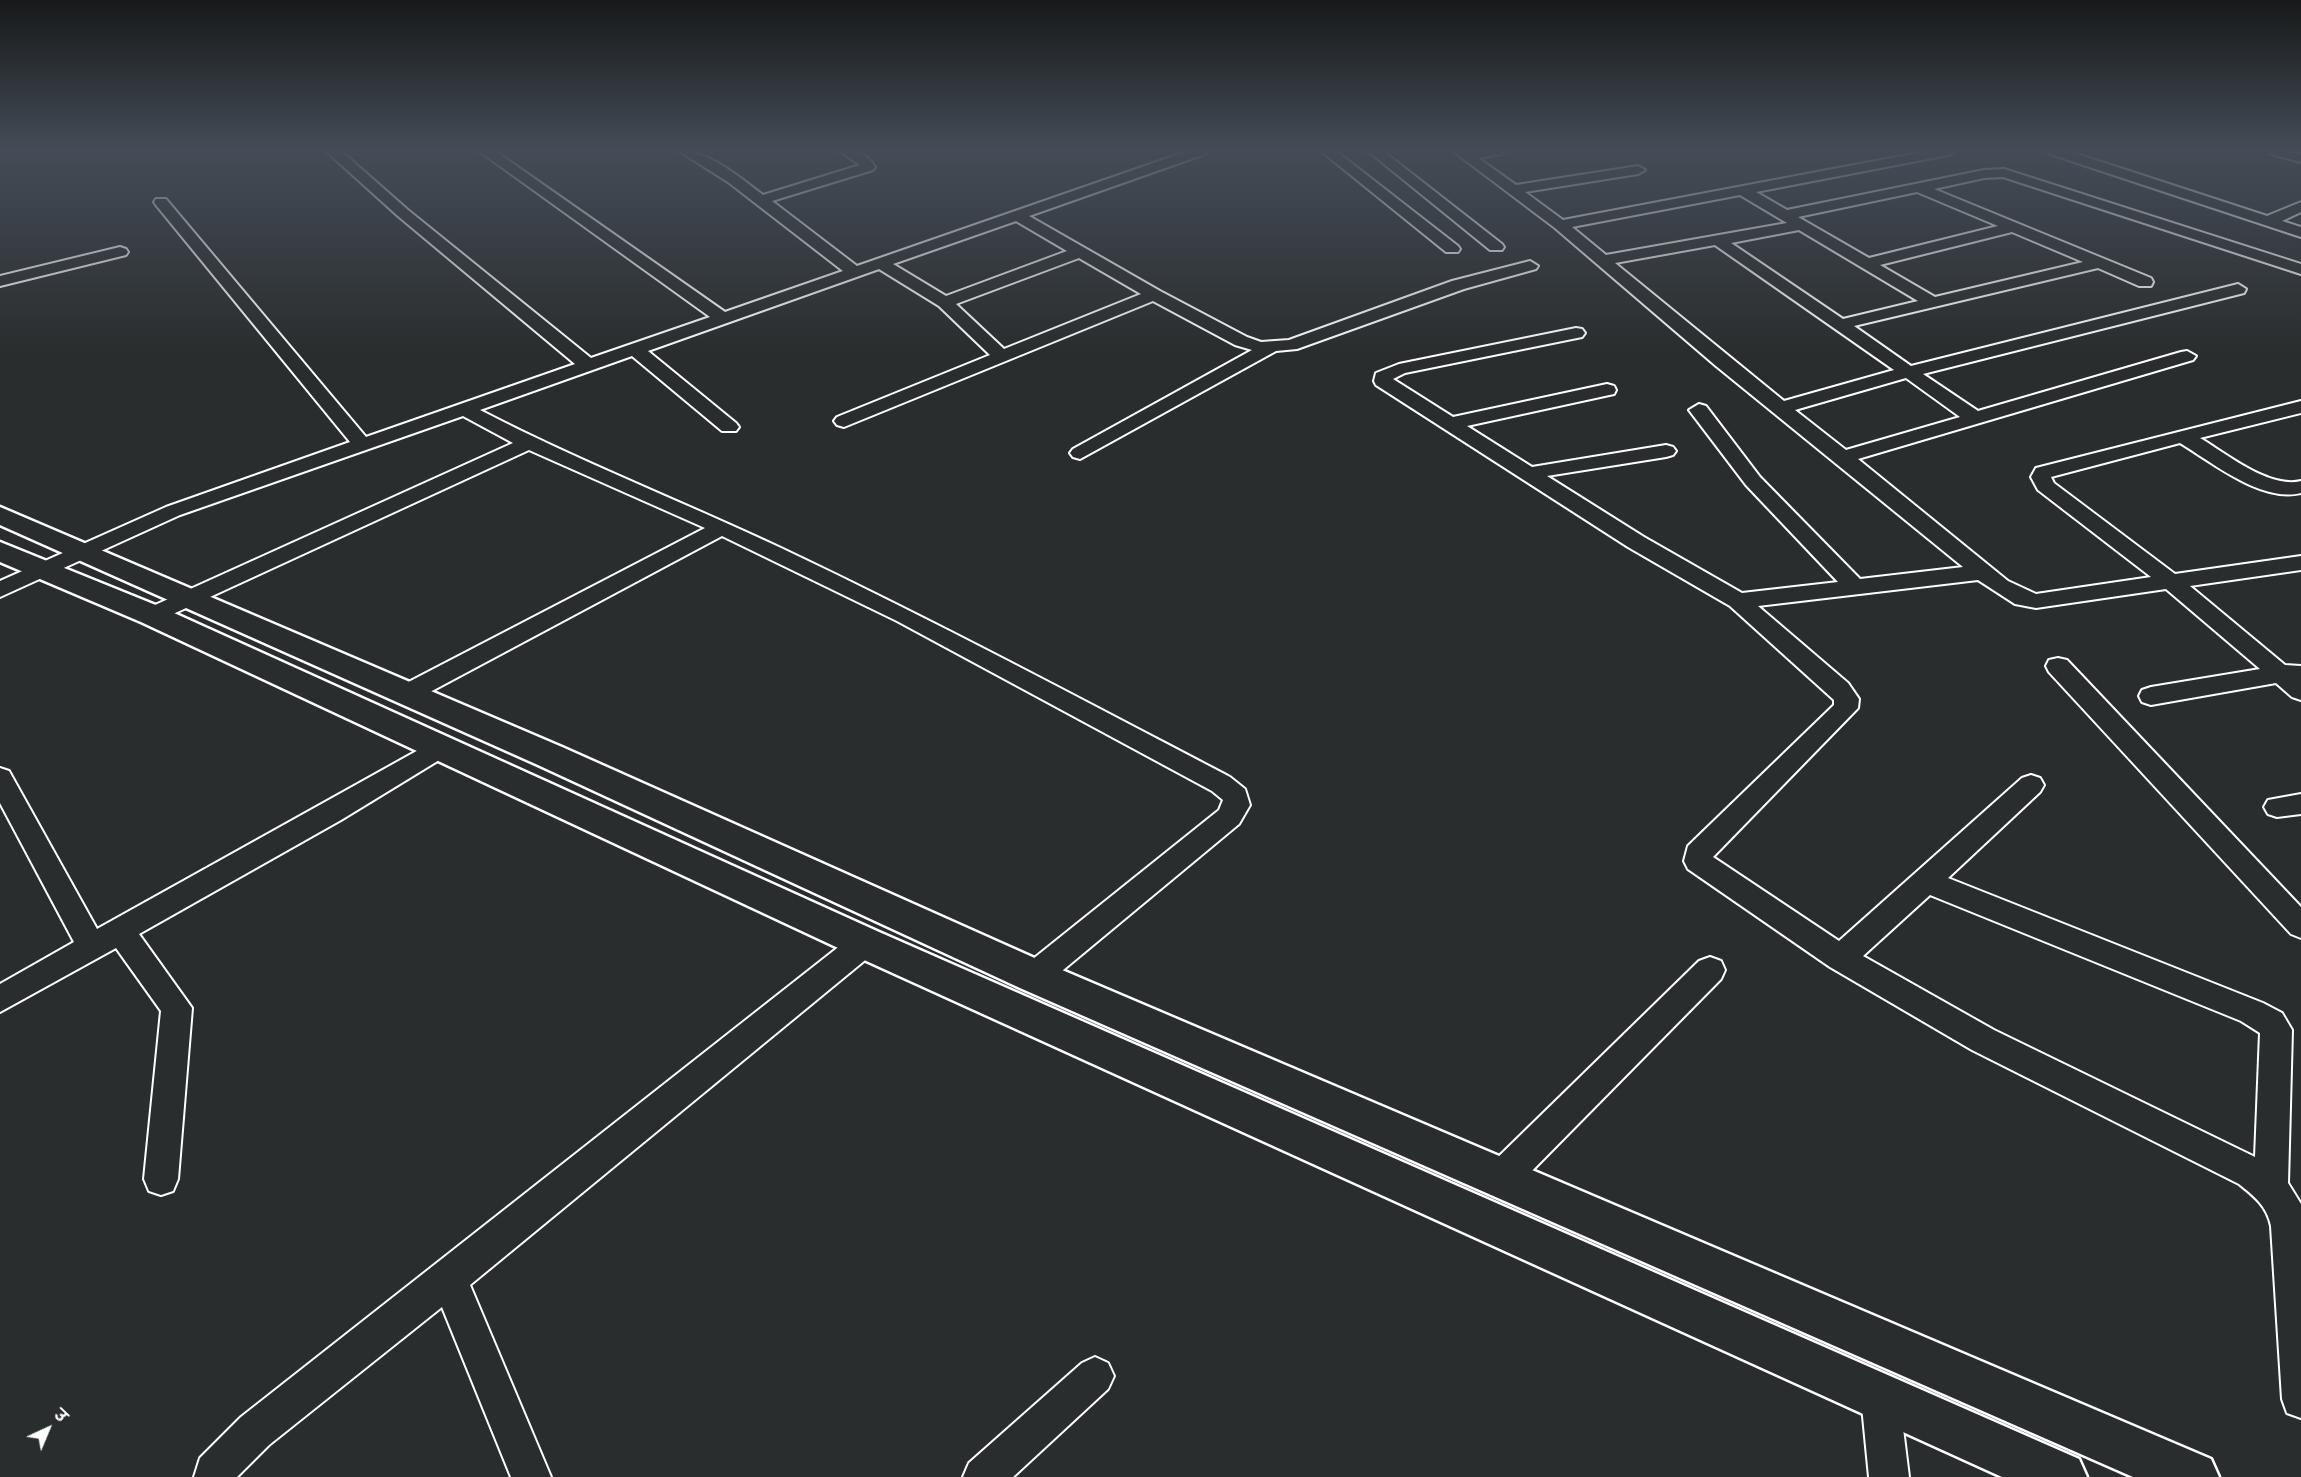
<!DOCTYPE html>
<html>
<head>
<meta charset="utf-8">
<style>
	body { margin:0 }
	#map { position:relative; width:2301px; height:1477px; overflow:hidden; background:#2a2d2e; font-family:Itim,"Playpen Sans Deva",sans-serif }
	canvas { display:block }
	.north { position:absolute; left:18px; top:1399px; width:60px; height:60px; -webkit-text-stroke:4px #2a2d2e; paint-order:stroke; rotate:44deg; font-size:16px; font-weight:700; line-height:24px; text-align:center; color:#fff }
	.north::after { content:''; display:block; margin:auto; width:21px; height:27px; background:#fff; clip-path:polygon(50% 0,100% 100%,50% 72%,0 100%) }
</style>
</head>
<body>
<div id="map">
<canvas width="2301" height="1477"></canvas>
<div class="north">उ</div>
</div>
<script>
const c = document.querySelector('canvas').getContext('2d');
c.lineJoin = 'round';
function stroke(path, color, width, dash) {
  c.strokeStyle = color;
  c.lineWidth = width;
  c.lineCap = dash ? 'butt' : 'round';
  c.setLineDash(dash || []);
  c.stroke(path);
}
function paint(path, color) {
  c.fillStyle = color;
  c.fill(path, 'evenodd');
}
const street = new Path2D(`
	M326,151H341L408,210L591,358L710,317L479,151H495L725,312L843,271L728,182L679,151C710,151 739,177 763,195L860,165L840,151C856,151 867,153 875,167L873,170L772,201L857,266L1188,151H1207L1205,154L1029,216L1160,291L1247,337L1261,342L1289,340L1452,281L1530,261L1538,266L1536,269L1464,289L1297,349L1276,351L1080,459L1073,457L1070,453L1073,449L1252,350L1235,345L1153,301L844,427L837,425L834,421L837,417L990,355L939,306L879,269L648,351L736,423L739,427L736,431H722L632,356L480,410C578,461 681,501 781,548C933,620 1081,699 1230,777L1245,789L1250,805L1239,824L1045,985L1034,989L1023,985L1019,976L1023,967L1219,810L1223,800L1212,791L897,621L722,536L415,700L406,703L397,700L394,694L397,688L705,528L529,450L160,620L152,623L144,620L140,615L144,610L513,443L463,416L180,515L0,597V581L166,507L350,442L156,205L154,202L156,199H166L366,437L575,364L398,216ZM1016,221L1067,251L946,296L893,264ZM1079,258L1141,294L1004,349L956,304Z
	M1321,151H1336L1458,246L1460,249L1458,252H1446Z
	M1368,151H1383L1502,244L1504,247L1502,250H1490Z
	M1453,151H1504L1502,154L1478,158L1516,185L1638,166L1645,170L1638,174L1525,192L1563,220L1928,151H1955L1948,155L1756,192L1787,210L1984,170L2004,169L2301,264V274L2003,177L1984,178L1934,189L2151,278L2153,282L2151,286H2139L2098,268L1854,326L1911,366L2238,284L2246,289L2244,293L1923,374L1978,411L2181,352L2187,351L2196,356L2193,360L1858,459L2008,581L2036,594L2151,577L2038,490L2031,477L2036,468L2301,401V413L2200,438C2227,454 2269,489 2301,481V493C2262,503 2213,463 2180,443L2051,477L2054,483L2175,574L2301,556V570L2190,586L2285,665L2301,666V700L2292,697L2276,683L2151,705L2142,702L2139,696L2142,690L2151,687L2260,669L2166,589L2036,608L2015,604L1978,580L1758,606L1848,683L1859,699L1858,708L1713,857L1839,941L2022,778L2031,775L2040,778L2044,785L2040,792L1948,878L2263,1003L2282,1013L2292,1030L2288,1183L2301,1204V1418L2287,1413L2282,1399L2271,1226C2267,1206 2254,1196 2239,1184L1972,1050L1830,967L1688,869L1684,861L1688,846L1834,705V700L1730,606L1628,547L1376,385L1374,381L1376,373L1399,364L1576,328L1582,329L1585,333L1582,337L1405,373L1393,379L1453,417L1607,384L1614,386L1616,390L1614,394L1467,426L1532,467L1666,445L1673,447L1676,451L1673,455L1666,457L1547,476L1644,537L1742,593L1838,582L1746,485L1689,410L1699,404L1706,406L1760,477L1860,579L1963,567L1716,366L1555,228ZM1917,192L1998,226L1869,258L1798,217ZM1740,195L1787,223L1606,255L1572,227ZM1799,230L1918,301L1843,319L1731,243ZM2012,232L2083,262L1935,297L1880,265ZM1715,245L1894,370L1784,401L1615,263ZM1906,378L1960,417L1846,450L1795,410ZM1930,895L2241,1021L2260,1033L2255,1157L1994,1030L1863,956Z
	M2048,151H2068L2267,216L2301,202V212L2282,221L2301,227V237L2050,154Z
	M2269,151L2301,154V162L2271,154Z
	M120,247L126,249L128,252L126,255L0,286V276Z
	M2058,658L2067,660L2301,907V938L2291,934L2049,672L2046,666L2049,660Z
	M440,738L449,740L453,747L449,754L341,820L139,934L192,1008L178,1179L173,1191L161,1195L149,1191L144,1179L161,1011L116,948L0,1012V984L74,942L0,803V768L9,771L97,929Z
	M2301,794V814L2277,817L2268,814L2264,807L2268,800Z
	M865,931L875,934L880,943L875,952L470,1285L551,1477H511L442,1307L269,1445L237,1477H194L200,1458L241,1417L855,934Z
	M1710,957L1721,961L1725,970L1721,979L1514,1189L1502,1193L1490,1189L1485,1177L1490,1165L1699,961Z
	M1095,1357L1108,1363L1114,1376L1108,1389L1013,1477H963L969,1463L1082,1363Z
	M1880,1377L1894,1382L1899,1396L1909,1477H1869L1861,1396L1866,1382Z`);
const secondary = new Path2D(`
	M0,507L562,747L1048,964L2211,1459L2219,1477H2133L1020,988L538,765L0,525Z
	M0,542L163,608L879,932L2079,1459L2087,1477H2002L851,954L141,622L0,562Z`);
stroke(street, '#fff', 4);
stroke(secondary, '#fff', 5);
paint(street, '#2a2d2e');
paint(secondary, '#2a2d2e');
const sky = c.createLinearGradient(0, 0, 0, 357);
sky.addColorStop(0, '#171919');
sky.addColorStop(0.42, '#444c57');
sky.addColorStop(1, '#444c5700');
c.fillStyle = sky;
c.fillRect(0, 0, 2301, 357);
</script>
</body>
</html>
